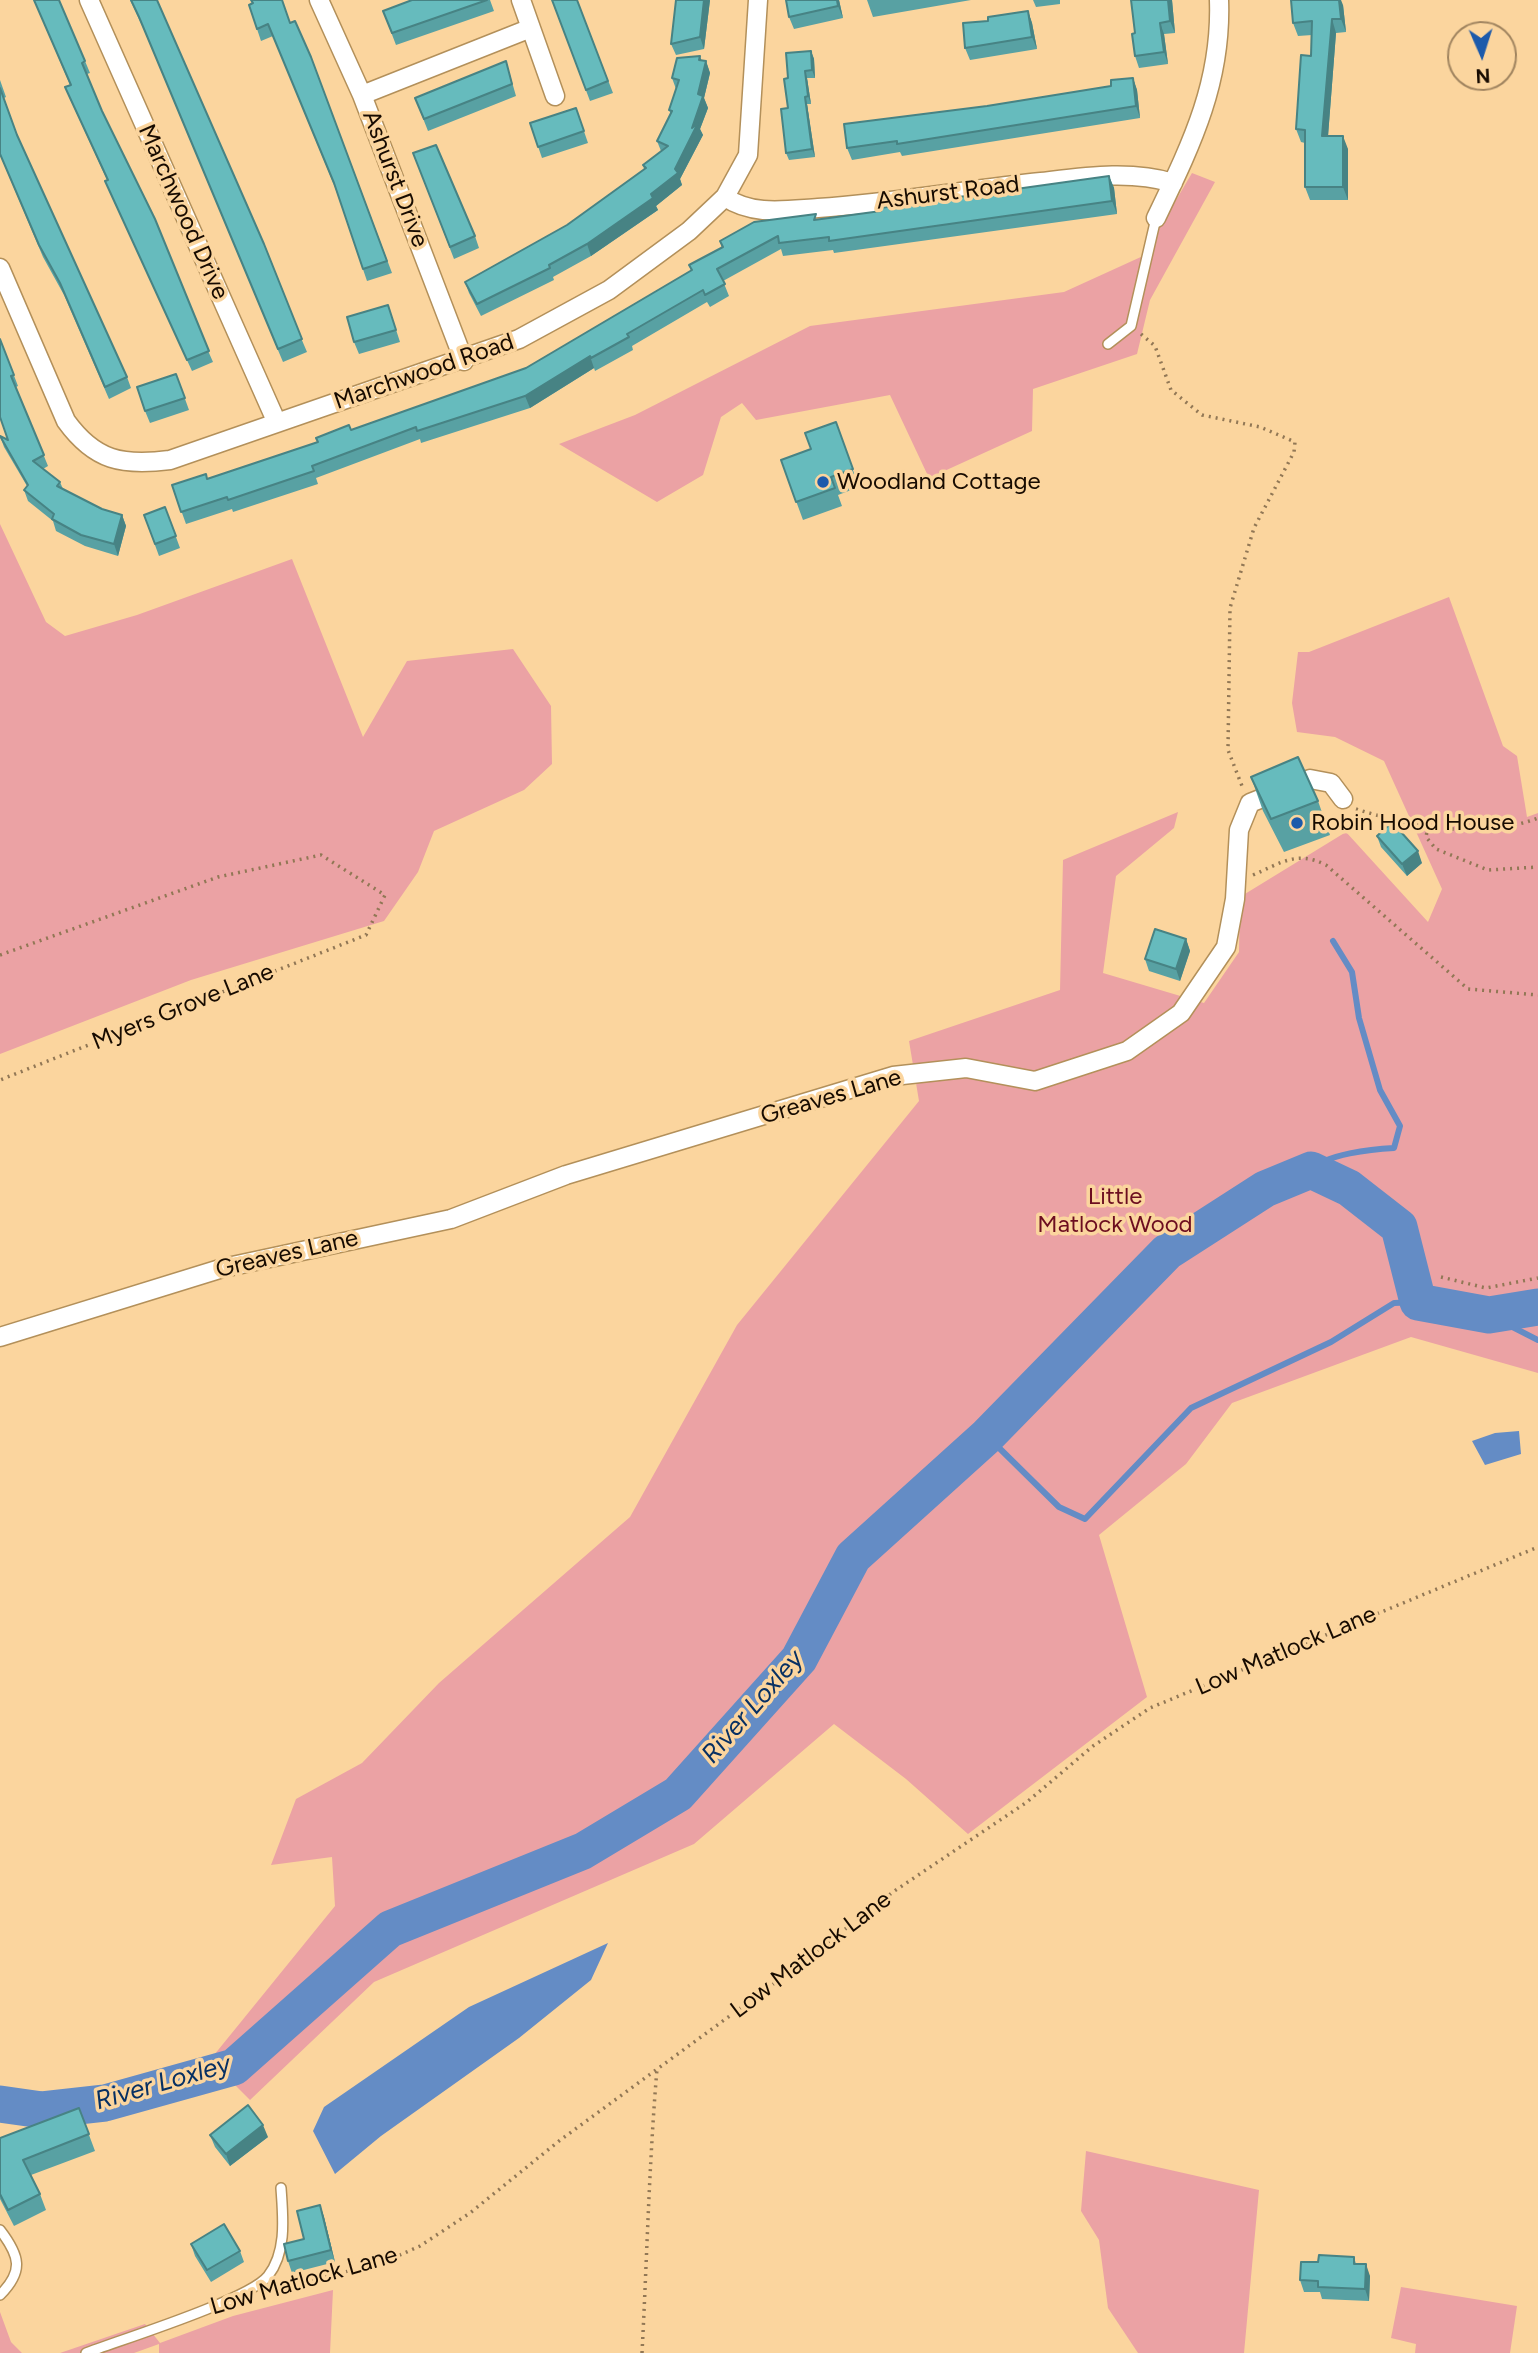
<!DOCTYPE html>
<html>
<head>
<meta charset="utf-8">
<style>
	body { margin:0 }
	#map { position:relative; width:1538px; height:2353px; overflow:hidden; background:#fbd59e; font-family:Figtree,sans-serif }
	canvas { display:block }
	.north { position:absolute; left:1447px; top:21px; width:70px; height:70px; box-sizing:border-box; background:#fbd59e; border:2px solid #a0845f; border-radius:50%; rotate:177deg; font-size:19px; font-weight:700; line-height:28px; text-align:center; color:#170b00 }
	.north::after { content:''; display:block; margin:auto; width:24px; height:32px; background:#1c5aab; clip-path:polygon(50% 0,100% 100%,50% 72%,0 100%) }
</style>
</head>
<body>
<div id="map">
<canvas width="1538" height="2353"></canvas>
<div class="north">N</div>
</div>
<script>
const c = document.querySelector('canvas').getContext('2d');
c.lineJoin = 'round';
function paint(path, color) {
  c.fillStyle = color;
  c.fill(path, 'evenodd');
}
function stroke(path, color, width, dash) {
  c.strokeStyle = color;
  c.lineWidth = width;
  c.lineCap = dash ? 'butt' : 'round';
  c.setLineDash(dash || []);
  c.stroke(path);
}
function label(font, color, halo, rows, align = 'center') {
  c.font = font + ' Figtree,sans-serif';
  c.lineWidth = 7;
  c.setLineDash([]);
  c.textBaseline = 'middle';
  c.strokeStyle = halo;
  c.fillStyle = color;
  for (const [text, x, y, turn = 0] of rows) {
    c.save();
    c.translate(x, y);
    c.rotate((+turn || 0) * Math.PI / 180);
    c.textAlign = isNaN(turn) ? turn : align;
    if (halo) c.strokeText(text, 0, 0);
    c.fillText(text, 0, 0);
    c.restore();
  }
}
paint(new Path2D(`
	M1192,173L1215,182L1150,300L1137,354L1033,389L1032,431L929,478L890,395L756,420L742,403L721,417L703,475L657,502L559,444L635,415L810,326L1064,292L1143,256Z
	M0,524L46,622L65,636L137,615L292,559L363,737L407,661L513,649L551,706L552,764L524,790L434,831L418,872L384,921L191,980L0,1054Z
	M1449,597L1503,746L1517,756L1527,817L1538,813V1373L1411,1337L1232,1403L1186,1464L1099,1535L1147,1697L968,1834L906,1779L834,1724L694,1844L374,1982L250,2100L210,2060L335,1906L332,1857L271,1865L296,1799L362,1763L439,1683L630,1517L737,1325L919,1101L909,1041L1060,990L1063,860L1178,812L1174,828L1116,876L1103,973L1204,1003L1239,952L1240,897L1346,832L1428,922L1442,889L1384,761L1335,737L1297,732L1292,703L1298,652H1309Z
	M1086,2151L1259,2190L1244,2353H1138L1108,2308L1099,2240L1081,2211Z
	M1401,2287L1517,2306L1510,2353H1415L1416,2344L1391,2338Z
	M333,2290L330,2353H159V2344L134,2353H60L145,2324L160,2343L233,2316Z
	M0,2312L11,2342L22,2353H0Z`), '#eba2a4');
paint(new Path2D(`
	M1519,1431L1521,1454L1485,1465L1472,1441L1495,1433Z
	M608,1943L591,1980L519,2038L381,2136L335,2174L313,2131L324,2107L469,2007Z`), '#648cc5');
stroke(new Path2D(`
	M1311,1170C1325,1154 1373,1149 1394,1148L1400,1126L1380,1090L1359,1018L1352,972L1333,941
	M1489,1315L1538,1340
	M987,1436L1059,1507L1085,1519L1191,1408L1331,1342L1394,1303L1418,1302`), '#648cc5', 6);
stroke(new Path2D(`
	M0,2104L42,2110L105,2103L234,2067L390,1929L583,1851L678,1794L799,1659L853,1557L987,1436L1167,1252L1265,1189L1311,1170L1349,1188L1399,1227L1418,1302L1489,1315L1538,1307`), '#648cc5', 37);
const service = new Path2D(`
	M1108,344L1131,326L1156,218
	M0,2230C20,2256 24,2271 0,2295
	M86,2353C120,2340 249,2300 268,2276C287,2252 283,2217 281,2188`);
const minor = new Path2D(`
	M89,0L277,423
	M319,0L362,95L464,361
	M521,0L555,96
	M362,95L531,28
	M725,197C752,216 786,210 818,208C893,203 966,190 1041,182C1084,177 1131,170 1173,183
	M1156,218C1191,145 1222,83 1219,0
	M0,268L66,421C95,461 122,466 170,460L519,339L609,290L689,231L725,197L748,155L758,0
	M0,1337L223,1268L451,1219L566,1175L893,1076L966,1068L1035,1081L1127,1051L1181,1013L1226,947L1235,899L1239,830L1250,803L1310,779L1331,783L1343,799`);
stroke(service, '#b3905a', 12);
stroke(minor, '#b3905a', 21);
stroke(new Path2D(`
	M1141,334L1155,346L1171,390L1202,415L1260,427L1295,442L1294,452L1254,528L1230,608L1228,750L1242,786
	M1356,809C1413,827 1481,840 1538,818
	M1428,826L1426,837L1436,849L1488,870L1538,867
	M1253,875C1281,863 1297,850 1326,865L1468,989L1538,995
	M0,955L218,877L321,855L385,895L366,935L0,1080
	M1441,1277L1486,1288L1538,1278
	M278,2288L382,2263L420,2246L470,2213L559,2141L787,1974L893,1892L1027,1802L1093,1746L1150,1708L1538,1547
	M642,2353C647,2258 649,2164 657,2069`), '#917755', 3.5, [2, 5]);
stroke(service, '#fff', 9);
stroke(minor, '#fff', 18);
paint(new Path2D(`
	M34,0H59L85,61L90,73L87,74L102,111L213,362L192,371L110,193L105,181L107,180L70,99L65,87L70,85Z
	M130,0H157L307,352L283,362L144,30Z
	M251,0H282L290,23L311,57L392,273L367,281L336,190L273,36L261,41L257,29Z
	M412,0H490L494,11L396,45L383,11Z
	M552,0H577L613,93L590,101Z
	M710,0L704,49L676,55L671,44Z
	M786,0H839L843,18L794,29L789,17Z
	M867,0H971L873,17Z
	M1033,0H1060V4L1036,7Z
	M1131,0H1172L1175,33L1164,34L1168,64L1139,68L1135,56V33Z
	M1343,5L1346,32L1336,33L1328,136L1348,149V200H1310L1305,187V143L1301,142L1296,129L1311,56L1312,35L1298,36L1293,23Z
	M1028,11L1032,23L1037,49L970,60L965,48L988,21Z
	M811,51L814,59L815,78H807L811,104H807L815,157L789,160L786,153L788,108V78Z
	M701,60L706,61L710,73L704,98L708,108L700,129L703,135L680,179L682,185L656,206L658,210L591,256L553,277L554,280L481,316L469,293L465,282L567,225L644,169L643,165L661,151L657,141L671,114L669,110L676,89L672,78Z
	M506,61L516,96L428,131L415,98Z
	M1133,78L1137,90L1140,118L902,156L900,152L852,160L847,148L987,106L1111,86Z
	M0,80L6,97L4,98L17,135L127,377L131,388L109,399L64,295L43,257L0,155Z
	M576,108L588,143L542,158L530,123Z
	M413,153L475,236L479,248L454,259Z
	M1109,176L1114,188L1117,214L834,253L833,250L783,256L781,249L723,281L729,296L710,307L707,302L632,346L633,350L595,371L594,368L530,408L421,443L420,439L316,478L318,484L233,512L232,509L186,524L172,485L207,479L318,442L526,368L691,271L689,265L722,248L720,241L818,220L881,211Z
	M388,305L400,342L359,354L354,342Z
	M0,339L18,386L16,387L48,466L43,469L60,482L63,489L102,509L122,515L126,526L118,556L85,546L56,531L53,521L28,501L24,490L27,486L4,447L0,436L8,440Z
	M176,374L189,410L150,423L145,411Z
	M836,422L859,487L838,495L842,506L803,520L781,460L811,449Z
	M165,507L180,548L159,556L144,515Z
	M1251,777L1318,801L1330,835L1284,852L1263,811Z
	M1377,836L1422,863L1407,876L1381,847Z
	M1186,939L1190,951L1180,981L1149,971L1145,959Z
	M79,2108L95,2151L31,2175L40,2194L46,2210L14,2226L0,2199V2138Z
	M210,2135L268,2137L230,2166L215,2147Z
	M320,2205L324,2217L335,2262L292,2273L288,2261L304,2239Z
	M191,2244L240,2251L244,2262L211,2282L195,2256Z
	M1354,2257L1356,2264L1370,2276L1369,2301L1322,2299L1320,2292H1304L1300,2280L1318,2262Z`), '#58a1a3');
paint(new Path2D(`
	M704,0H710L704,49L700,37Z
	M837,0H839L843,18L838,6Z
	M1168,0H1172L1175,33L1170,21Z
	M1339,0H1341L1343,5L1346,32L1341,19Z
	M1028,11L1032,23L1037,49L1032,37Z
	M1332,19L1336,33L1327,149L1322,136Z
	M1160,23L1164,34L1168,64L1164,52Z
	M811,51L814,59L815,78L812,70Z
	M700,56L704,68L706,61L710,73L704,98L708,108L700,129L703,135L680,179L682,185L656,206L658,210L591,256L587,244L651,194L675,169L692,128L698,94Z
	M805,71L807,78L811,104L808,96Z
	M1133,78L1137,90L1140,118L1136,106Z
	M805,97L807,104L815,157L812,149Z
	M1343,136L1348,149V200L1343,187Z
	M1109,176L1114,188L1117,214L1112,201Z
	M590,356L594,368L530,408L525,396Z
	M122,515L126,526L118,556L114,544Z
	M1418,851L1422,863L1407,876L1402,864Z
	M1186,939L1190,951L1180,981L1176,969Z
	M263,2125L268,2137L230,2166L226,2154Z
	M320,2205L324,2217L335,2262L331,2250Z
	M1366,2264L1370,2276L1369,2301L1365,2289Z`), '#478384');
const building = new Path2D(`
	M34,0H59L85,61L82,63L102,111L155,219L209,351L187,360L105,181L108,180L65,87L71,85Z
	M131,0H157L264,244L302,339L278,349L139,17Z
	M251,0H282L290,23L295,21L311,57L387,261L363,269L334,183L268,24L257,29L249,5L253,3Z
	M412,0H487L392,33L383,11Z
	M552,0H577L608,81L586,90Z
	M676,0H704L700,37L671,44Z
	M786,0H837L838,6L789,17Z
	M1131,0H1168L1170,21L1160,23L1164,52L1135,56L1132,34L1135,33Z
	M1291,0H1339L1341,19H1332L1322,136H1343V187H1305V130L1296,129L1301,55L1311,56L1312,21L1293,23Z
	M1028,11L1032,37L965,48L963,23L988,21V17Z
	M811,51L812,70L805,71L808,96L805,97L812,149L786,153L781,109L788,108L784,79L788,78L786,53Z
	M700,56L699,60L706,61L698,94L703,96L692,128L698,123L675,169L678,173L651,194L653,198L587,244L549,265L550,268L477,304L465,282L567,225L646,168L643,165L668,146L657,141L672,111L669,110L679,80L672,78L677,58Z
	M506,61L512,84L424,119L415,98Z
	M1133,78L1136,106L897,144V141L847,148L844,124L987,106L1111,86V80Z
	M0,88L17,135L127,377L105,387L60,283L39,245L0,154Z
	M576,108L584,131L538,147L530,123Z
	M436,145L475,236L450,247L413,153Z
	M1109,176L1112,201L829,241V237L779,243L778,236L717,269L725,284L705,295L703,290L627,334L629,337L591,358L590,356L525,396L417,431L416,427L312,466L314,471L228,500L227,497L181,512L172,485L206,474L207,479L318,442L316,438L349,425L351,430L526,368L692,270L689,265L723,247L720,241L754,222L816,214L814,220L881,211L880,208Z
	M388,305L396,330L354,342L347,317Z
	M0,339L14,375L11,376L44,455L33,461L60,482L57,486L102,509L122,515L114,544L81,535L52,519L54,514L24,490L28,485L0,436L8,440L0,417Z
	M176,374L185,398L145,411L137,387Z
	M836,422L853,469L831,477L835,488L796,502L781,460L811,449L805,433Z
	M165,507L176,536L155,544L144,515Z
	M1298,757L1318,801L1271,819L1251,777Z
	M1392,822L1418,851L1402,864L1377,836Z
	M1155,929L1186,939L1176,969L1145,959Z
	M248,2105L263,2125L226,2154L210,2135Z
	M79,2108L89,2134L23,2160L40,2194L8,2210L0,2194V2138Z
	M320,2205L331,2250L288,2261L284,2244L304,2239L297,2211Z
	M224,2224L240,2251L207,2270L191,2244Z
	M1319,2255L1354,2257V2264H1366L1365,2289L1318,2287V2281L1300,2280L1301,2262H1318Z`);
paint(building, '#66bbbd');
stroke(building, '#478384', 2);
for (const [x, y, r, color] of [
	[823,482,7,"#1c5aab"],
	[1297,823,7,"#1c5aab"]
]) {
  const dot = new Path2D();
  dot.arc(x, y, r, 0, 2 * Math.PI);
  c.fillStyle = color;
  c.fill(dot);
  stroke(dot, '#fbd59e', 2.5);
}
label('24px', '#170b00', '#fbd59e', [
	["Ashurst Drive",395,179,69],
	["Ashurst Road",948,193,-7],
	["Marchwood Drive",183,212,66],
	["Marchwood Road",424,372,-19],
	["Myers Grove Lane",183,1007,-22],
	["Greaves Lane",831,1097,-16],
	["Greaves Lane",287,1254,-13],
	["Low Matlock Lane",1286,1651,-23],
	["Low Matlock Lane",811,1955,-37],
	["Low Matlock Lane",304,2281,-16]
]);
label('24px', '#170b00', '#fbd59e', [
	["Woodland Cottage",837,482],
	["Robin Hood House",1311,823]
], 'left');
label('24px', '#6c0d20', '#fbd59e', [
	["Little",1115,1197],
	["Matlock Wood",1115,1225]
]);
label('italic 26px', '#073063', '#fbd59e', [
	["River Loxley",753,1707,-49],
	["River Loxley",163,2083,-16]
]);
</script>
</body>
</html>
